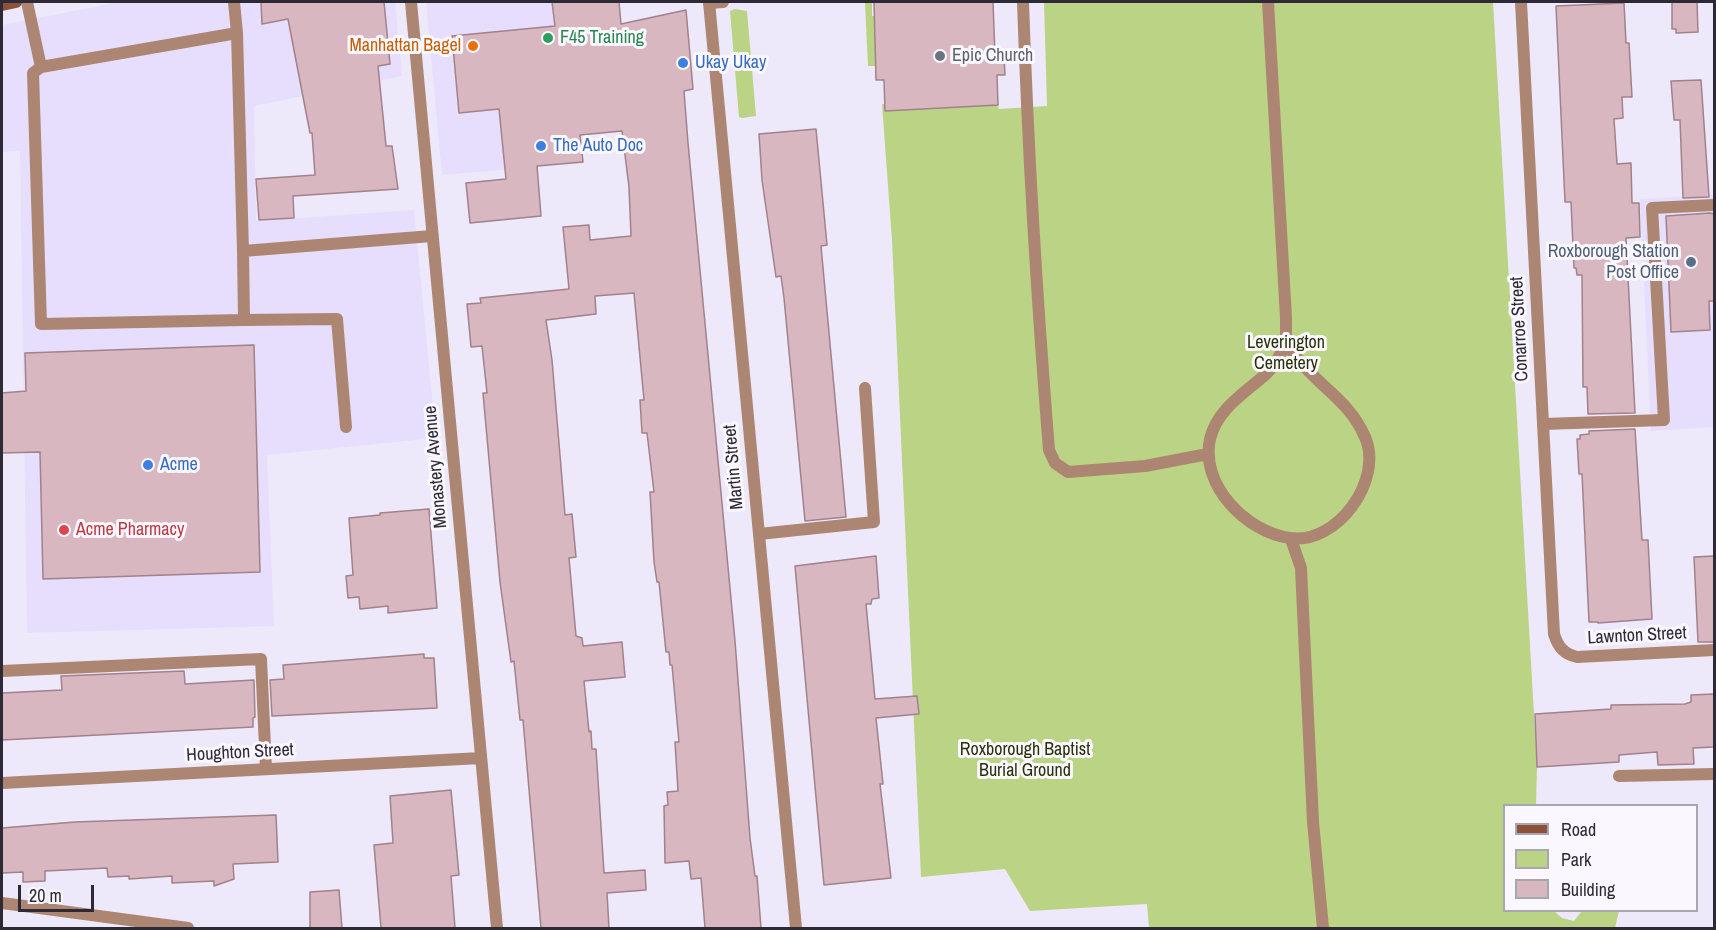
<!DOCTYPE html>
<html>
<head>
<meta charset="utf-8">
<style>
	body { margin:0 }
	#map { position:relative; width:1716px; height:930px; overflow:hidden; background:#ede9fb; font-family:"Archivo Narrow",sans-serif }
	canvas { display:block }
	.frame { position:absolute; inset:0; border:3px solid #2d2a35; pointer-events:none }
	.legend { position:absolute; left:1503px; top:804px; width:195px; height:108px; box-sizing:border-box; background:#faf8fe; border:2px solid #a8a6ae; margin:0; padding:8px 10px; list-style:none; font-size:18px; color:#2d2a35 }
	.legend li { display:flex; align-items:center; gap:12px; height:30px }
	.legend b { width:30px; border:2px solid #a8a6ae }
	.scale { position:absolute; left:18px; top:885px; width:76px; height:27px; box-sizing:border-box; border:3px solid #2d2a35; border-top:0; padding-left:8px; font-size:18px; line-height:21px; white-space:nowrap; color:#2d2a35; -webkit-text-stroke:4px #faf8fe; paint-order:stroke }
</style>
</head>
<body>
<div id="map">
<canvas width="1716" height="930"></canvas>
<div class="frame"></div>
<ul class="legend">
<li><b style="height:8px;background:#8c5239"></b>Road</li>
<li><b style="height:16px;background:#bbd384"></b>Park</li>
<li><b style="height:16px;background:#d9b7c0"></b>Building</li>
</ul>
<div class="scale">20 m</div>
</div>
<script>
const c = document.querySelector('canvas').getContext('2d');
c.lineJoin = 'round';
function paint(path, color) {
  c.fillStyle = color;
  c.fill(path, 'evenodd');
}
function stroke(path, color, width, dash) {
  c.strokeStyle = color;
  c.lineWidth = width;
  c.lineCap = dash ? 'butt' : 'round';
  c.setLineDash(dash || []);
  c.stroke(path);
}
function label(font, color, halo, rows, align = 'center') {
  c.font = font + ' "Archivo Narrow",sans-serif';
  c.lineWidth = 6;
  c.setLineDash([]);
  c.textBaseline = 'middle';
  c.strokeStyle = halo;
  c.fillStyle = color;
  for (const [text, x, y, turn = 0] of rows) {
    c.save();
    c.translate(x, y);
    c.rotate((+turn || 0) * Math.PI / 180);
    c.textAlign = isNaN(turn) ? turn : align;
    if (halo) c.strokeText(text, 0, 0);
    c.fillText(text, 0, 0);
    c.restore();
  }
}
paint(new Path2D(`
	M119,2H395L402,76L254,106L256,221L414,210L436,438L267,455L274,626L27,633L20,151L2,152V25Z
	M426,2H619L629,108L579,118L584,163L442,175Z
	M1714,195V427L1651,431L1640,199Z`), '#e6defc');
paint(new Path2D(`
	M865,2H872V16H874L876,66H868Z
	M1044,2H1493L1537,767L1536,805L1504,806V910L1554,911L1562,918L1574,921L1582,911H1619L1615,928H1149L1147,904L1030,911L1005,869L921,877L892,240L882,104H885L889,111L998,105L999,109L1047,106Z
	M735,9L747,11L756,116L742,118L739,117L730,11Z`), '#bbd384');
const building = new Path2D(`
	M261,2H384L390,64L378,66L386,146H392L398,189L293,196L294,218L259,220L256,179L315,175L312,133H310L288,19L262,24Z
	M552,2H619L621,24L686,10L693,89L684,91L688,143L735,641L750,838L755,876H757L761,928H705L701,878L691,879L689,861L665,863L664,806L668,805L667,792L678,791L675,742H679L672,665H670L669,652H666L659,582H657L654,562L650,492H654L647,433H642L640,400H644L634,293L595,296L596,314L546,320L552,360L565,515L572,514L576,557L569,558L576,636L582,638L583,646L622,642L625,677L584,681L589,732L591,731L592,749H596L604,873L645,870L646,890L607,893L609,928H541L523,720H520L514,661L511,662L500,582L483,393H487L482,346L471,347L467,304L481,303L480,298L569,289L563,227L589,225L590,240L631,236L629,187L622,131L580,135L583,162L537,166L541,216L470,223L466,183L506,179L499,109L459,113L452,36L555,26Z
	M874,2H993L995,56H1004L1005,75H997L998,105L885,111L884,80H876Z
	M1672,2H1697L1698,32L1676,33V29H1672Z
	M1624,3L1626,43H1629L1632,97H1622L1623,118L1614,119L1617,164L1631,163L1632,203H1639L1640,237L1626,238L1635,413L1588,414L1587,387H1583L1582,275H1577L1576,268H1574L1571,202H1565L1556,6Z
	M1701,80L1709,197L1683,198L1680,120H1674L1671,81Z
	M816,129L827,245L821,246L846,517L805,521L784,298L781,276L776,277L762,180L759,134Z
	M1710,213L1714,214V301H1709L1710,330L1671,332L1666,216Z
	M254,345L260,572L43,579L40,452L2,453V393L26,391L25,353Z
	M1635,429L1642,540H1648L1652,619L1598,623V622H1589L1582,474H1579L1577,439H1580V435L1589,434V431Z
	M429,509L437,608L388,613V606L360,609L359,597L348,598L346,576L353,575L349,518L380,515V513Z
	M876,556L879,598L872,599L871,604H866L875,699L917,696L919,714L876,718L883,784H880L891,878L824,885L795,566Z
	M1714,556V642H1698L1694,557Z
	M424,654V658H434L437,708L272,716L270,680L284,679L283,665Z
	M184,671L185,684L254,680L255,717L253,718V727L2,740V693L62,690L61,676Z
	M1714,694V747L1693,748L1694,764L1658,765L1657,752L1619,755V762L1537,767L1535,714L1611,709V705L1685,704L1691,702V695Z
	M451,790L459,875L451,876L455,928H381L374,845L393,843L390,796Z
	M276,815L278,862L233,864L234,879L214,886V881L172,883V876L129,879V876L108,877L107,868L45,871V881L23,882V872L2,873V828L75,822Z
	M339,890L342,928H310V892Z`);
paint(building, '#d9b7c0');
stroke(building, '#a1818a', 1.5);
stroke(new Path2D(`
	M27,2L41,67
	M234,2L237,33L243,251L432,236
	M1023,2C1028,151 1037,301 1049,450L1055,463L1068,472L1145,466L1208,454
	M1268,2L1286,318V344
	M709,3L723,2
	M237,33L41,67L33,73L41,324L244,320L243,251
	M244,320L337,319L346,427
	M1286,344C1292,351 1297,359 1303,365C1326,391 1350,403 1365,437C1384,480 1337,545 1290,538C1246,532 1200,485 1210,439C1217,409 1245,393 1266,374C1275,366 1280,354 1286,344Z
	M1543,424L1664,420L1652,208L1714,205
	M759,534L874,522L865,388
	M1291,539L1301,568L1313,822L1323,928
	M2,671L261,659L266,769
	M1619,776L1714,774
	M2,903L188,928`), '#ad8573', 12);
stroke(new Path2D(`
	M411,2L497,928
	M709,2L796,928
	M1521,2L1554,634C1558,647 1564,654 1577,657L1714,650
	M2,783L481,758`), '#ad8573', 12);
stroke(new Path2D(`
	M2,5L16,2`), '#8c5239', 12);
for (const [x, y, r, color] of [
	[548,38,6,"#2e9e5b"],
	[473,46,6,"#e8710a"],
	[940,56,6,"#6b7280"],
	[683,63,6,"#3f7fe0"],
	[541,146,6,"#3f7fe0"],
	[1691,262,6,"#5c6f8a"],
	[148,465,6,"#3f7fe0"],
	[64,530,6,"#e0444e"]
]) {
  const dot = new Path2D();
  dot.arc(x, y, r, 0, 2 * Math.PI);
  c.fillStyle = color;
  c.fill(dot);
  stroke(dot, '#faf8fe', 2);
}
label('18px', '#27864d', '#faf8fe', [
	["F45 Training",560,38]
], 'left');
label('18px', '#c56008', '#faf8fe', [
	["Manhattan Bagel",461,46]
], 'right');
label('18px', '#5b616d', '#faf8fe', [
	["Epic Church",952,56]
], 'left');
label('18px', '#366cbe', '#faf8fe', [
	["Ukay Ukay",695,63],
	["The Auto Doc",553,146],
	["Acme",160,465]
], 'left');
label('18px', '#4e5e75', '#faf8fe', [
	["Roxborough Station",1679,252],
	["Post Office",1679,273]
], 'right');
label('18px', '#2d2a35', '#faf8fe', [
	["Conarroe Street",1520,329,-93],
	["Monastery Avenue",436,467,-95],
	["Martin Street",734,467,-95],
	["Lawnton Street",1637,636,-3],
	["Houghton Street",240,753,-3]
]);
label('18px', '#28320a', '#faf8fe', [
	["Leverington",1286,343],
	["Cemetery",1286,364],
	["Roxborough Baptist",1025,750],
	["Burial Ground",1025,771]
]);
label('18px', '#be3a42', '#faf8fe', [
	["Acme Pharmacy",76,530]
], 'left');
</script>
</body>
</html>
